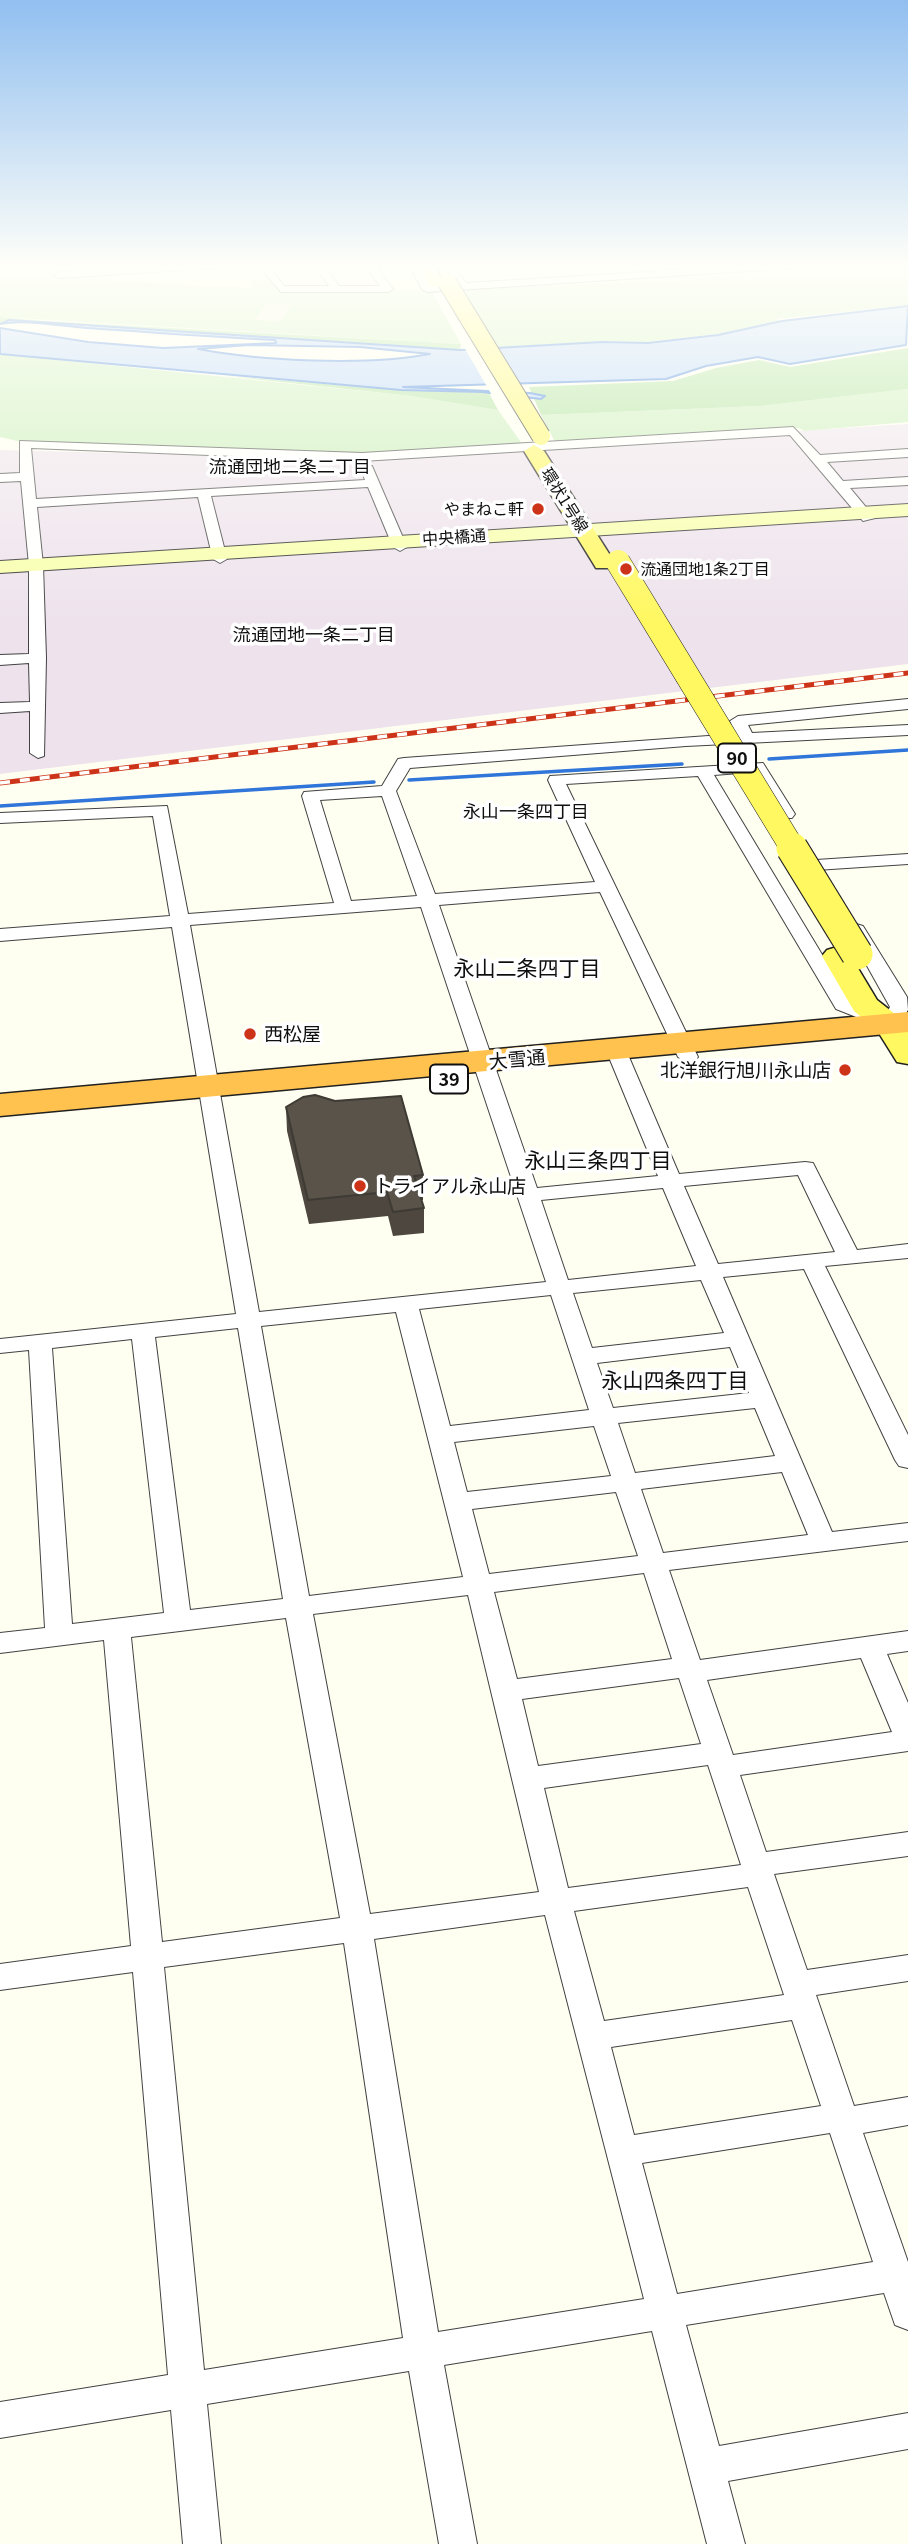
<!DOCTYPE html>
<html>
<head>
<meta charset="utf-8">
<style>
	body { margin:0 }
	canvas { display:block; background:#fffff1 }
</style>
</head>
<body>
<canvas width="908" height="2544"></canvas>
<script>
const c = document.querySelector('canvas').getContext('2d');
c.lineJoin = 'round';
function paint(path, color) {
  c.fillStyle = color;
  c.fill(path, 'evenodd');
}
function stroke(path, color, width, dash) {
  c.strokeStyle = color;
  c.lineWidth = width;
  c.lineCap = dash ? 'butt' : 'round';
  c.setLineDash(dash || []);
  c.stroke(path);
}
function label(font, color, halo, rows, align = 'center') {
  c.font = font + ' Georgia,"Noto Sans JP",serif';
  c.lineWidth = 7;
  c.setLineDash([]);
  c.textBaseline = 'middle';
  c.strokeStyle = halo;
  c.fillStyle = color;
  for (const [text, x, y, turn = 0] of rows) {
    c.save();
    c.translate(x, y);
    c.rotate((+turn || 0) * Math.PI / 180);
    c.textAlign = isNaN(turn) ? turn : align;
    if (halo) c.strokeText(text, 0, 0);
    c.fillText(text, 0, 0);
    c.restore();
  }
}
paint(new Path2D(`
	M908,424V664L0,774V450L358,459Z`), '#eee3ed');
paint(new Path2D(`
	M822,265H908V305L776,319L779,321L717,334L648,342L602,341L496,348L461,290L684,280Z
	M0,267L115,281L253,288L249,280L271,279L280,290H431L461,344L0,317Z
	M0,354L411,396L498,410L523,445L359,455L26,443L0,437Z
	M908,389V422L804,431L799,428L555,442L541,415L760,406Z`), '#c8eeb6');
paint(new Path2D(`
	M0,317L44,321L461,344L460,350L9,320L0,323Z
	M908,348V389L760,406L541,415L529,387L673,381L716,368L759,360L790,367Z
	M226,376L401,390L489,393L498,410L411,396Z`), '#a7e093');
paint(new Path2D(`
	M266,304L291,305L281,321L255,320Z`), '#f1f0de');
const water = new Path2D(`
	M908,306L906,345L790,364L758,357L706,366L666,379L403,387L530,393L545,396L541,399L482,392L401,390L0,354V328L88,342L163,348L276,343L275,340C212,337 149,332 86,328C59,326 26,319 0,324L9,320L460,350L602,342L648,343L718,335L782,321ZM248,345L360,347L430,354C367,366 261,361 198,349Z`);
paint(water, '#b0d0fc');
stroke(water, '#2f75da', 2);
paint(new Path2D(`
	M494,345L527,399L493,397L464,347Z`), '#fffff1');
stroke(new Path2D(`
	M769,759L908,750
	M409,780L682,764
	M0,806L374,782`), '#2f75da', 3.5);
const street = new Path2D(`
	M172,265H220L215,268L59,278L54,275L59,272Z
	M258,265H268L284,286H329L314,265H324L339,286H380L365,265H375L393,289L388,292H281Z
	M409,265H419L431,286L457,285L443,265H453L466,283L758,265H799L794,268L427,292L422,289Z
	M793,427L820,455L908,449V457L827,462L843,481L908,477V485L850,488L875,518L863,521L790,435L362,461L31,448L36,499L365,480L361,469L372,466L407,547L400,551L393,547L368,487L211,496L227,559L220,563L213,559L198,497L37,507L43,565L46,658L44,756L38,758L30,753V711L0,713V703L30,702L29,663L0,665V655L29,654V565L21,481L0,482V474L20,473V441L362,453Z
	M908,699V709L748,725L752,733L908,725V735L686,746L410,768L396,791L435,894L595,882L548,780L550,776L763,763L795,814L792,818H780L752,772L714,775L850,1001L885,1015L890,1007L847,930L856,924L863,926L907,997L908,1010L896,1028L889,1030L836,1009L698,776L566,784L698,1057L695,1061L688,1063L678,1057L600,892L439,905L537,1188L658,1176L606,1050L616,1044L626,1050L679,1174L805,1162L813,1163L857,1250L908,1244V1258L825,1266L908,1435V1468L899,1466L895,1460L804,1269L723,1277L832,1532L908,1523V1541L669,1570L700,1660L908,1631V1651L887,1654L908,1703V1751L740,1775L766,1852L908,1832V1856L774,1874L807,1970L908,1955V1981L816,1995L854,2106L908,2097V2125L863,2133L908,2262V2330L895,2325L884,2293L686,2325L719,2446L908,2413V2449L728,2481L745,2544H707L652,2331L444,2365L477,2544H439L409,2371L207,2404L221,2544H183L171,2410L0,2438V2402L168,2375L133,1972L0,1990V1964L131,1946L104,1640L0,1653V1633L45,1628L29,1350L0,1353V1339L236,1314L172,927L0,941V929L170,916L153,816L0,823V813L167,806L188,914L334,903L302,796L304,792L382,786L398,759L404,758L736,734L730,721L738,716ZM382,796L417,896L351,901L320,800ZM421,907L546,1282L259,1312L190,925ZM798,1175L835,1252L718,1264L684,1186ZM663,1188L696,1266L568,1280L541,1200ZM701,1280L724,1333L592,1348L573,1293ZM551,1295L589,1410L450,1426L419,1309ZM396,1312L463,1577L309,1596L261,1326ZM238,1328L283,1599L190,1610L155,1337ZM132,1339L164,1613L72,1624L52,1348ZM730,1347L749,1393L613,1408L597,1363ZM755,1408L775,1456L635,1473L618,1423ZM594,1426L611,1476L467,1492L454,1442ZM782,1472L808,1535L663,1553L641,1489ZM616,1492L638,1556L489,1574L472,1509ZM644,1573L672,1659L517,1679L494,1592ZM468,1595L539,1892L370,1914L313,1614ZM286,1618L340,1918L162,1942L131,1637ZM861,1658L892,1732L733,1755L707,1680ZM679,1678L701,1744L538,1766L522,1699ZM708,1765L741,1865L568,1888L544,1788ZM748,1887L784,1995L604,2021L574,1911ZM545,1915L644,2299L438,2332L374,1939ZM344,1943L403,2338L204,2370L164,1967ZM792,2020L821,2106L634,2135L611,2047ZM830,2133L873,2262L677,2294L642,2163Z
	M908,854V864L816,870L807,865L816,860Z`);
const secondary = new Path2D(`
	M908,504V516L0,573V561Z`);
const primary = new Path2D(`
	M418,265H434L444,283L442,286H430Z
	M534,445L544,451L615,563L612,568H596L593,563L524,451Z
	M837,947L847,950L877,1000L900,1018L908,1030V1064L897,1062L877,1030L854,1011L822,956L827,950Z`);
const highway = new Path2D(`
	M908,1012V1032L0,1116V1094Z`);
stroke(street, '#424242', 2);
stroke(secondary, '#313131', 2);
stroke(primary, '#202020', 3);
stroke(highway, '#202020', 3);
paint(street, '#fff');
paint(secondary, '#f8ffac');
paint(primary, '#fff861');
paint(highway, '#ffc24f');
const rail = new Path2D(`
	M0,783L908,673`);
stroke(rail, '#cd3318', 5);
stroke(rail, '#fff', 3.5, [10]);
const primaryBridgeFar2 = new Path2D(`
	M447,282L541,436`);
const primaryBridgeFar1 = new Path2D(`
	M618,562L793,849`);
const primaryBridge = new Path2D(`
	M792,848L857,954`);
stroke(primaryBridgeFar2, '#202020', 20, []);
stroke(primaryBridgeFar1, '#202020', 25, []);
stroke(primaryBridge, '#202020', 33, []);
stroke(primaryBridgeFar2, '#fff861', 18);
stroke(primaryBridgeFar1, '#fff861', 24);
stroke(primaryBridge, '#fff861', 31);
paint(new Path2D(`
	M286,1107L423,1175V1200H421L424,1208V1233L393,1236L388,1216L309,1224L287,1131Z`), '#4d4740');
const building = new Path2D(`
	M315,1095L335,1101L401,1096L423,1175L414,1176L424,1208L393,1212L387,1192L308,1200L286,1107L303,1097Z`);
paint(building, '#59534a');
stroke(building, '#3e3a34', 2);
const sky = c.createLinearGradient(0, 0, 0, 621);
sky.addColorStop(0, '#91bff0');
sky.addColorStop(0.43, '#fffff9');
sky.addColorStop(1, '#fffff900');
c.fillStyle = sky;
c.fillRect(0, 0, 908, 621);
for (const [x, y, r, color] of [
	[538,509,7,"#cd3318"],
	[626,569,7,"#cd3318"],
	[250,1034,7,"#cd3318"],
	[845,1070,7,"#cd3318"],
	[360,1186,7,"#cd3318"]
]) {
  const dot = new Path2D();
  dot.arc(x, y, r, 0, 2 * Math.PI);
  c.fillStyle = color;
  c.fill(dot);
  stroke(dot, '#fff', 2.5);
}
label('16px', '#0f0f0f', '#fff', [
	["環状1号線",565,500,58],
	["中央橋通",454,537,-4]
]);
label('16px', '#0f0f0f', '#fff', [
	["やまねこ軒",524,509],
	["流通団地1条2丁目",640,569,"left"]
], 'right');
label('18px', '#0f0f0f', '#fff', [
	["流通団地二条二丁目",290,466],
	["流通団地一条二丁目",314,634],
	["永山一条四丁目",526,811]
]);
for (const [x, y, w] of [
	[737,758,38],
	[449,1079,38]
]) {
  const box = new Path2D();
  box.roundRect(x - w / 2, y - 14.5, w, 29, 5);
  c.fillStyle = '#fff';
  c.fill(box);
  stroke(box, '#0f0f0f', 2);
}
label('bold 18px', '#0f0f0f', null, [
	["90",737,758],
	["39",449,1079]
]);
label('19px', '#0f0f0f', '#fff', [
	["西松屋",264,1034],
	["北洋銀行旭川永山店",831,1070,"right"],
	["トライアル永山店",374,1186]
], 'left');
label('19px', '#0f0f0f', '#fff', [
	["大雪通",517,1059,-5]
]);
label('21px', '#0f0f0f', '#fff', [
	["永山二条四丁目",527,968],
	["永山三条四丁目",598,1160],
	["永山四条四丁目",675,1380]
]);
</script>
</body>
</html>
